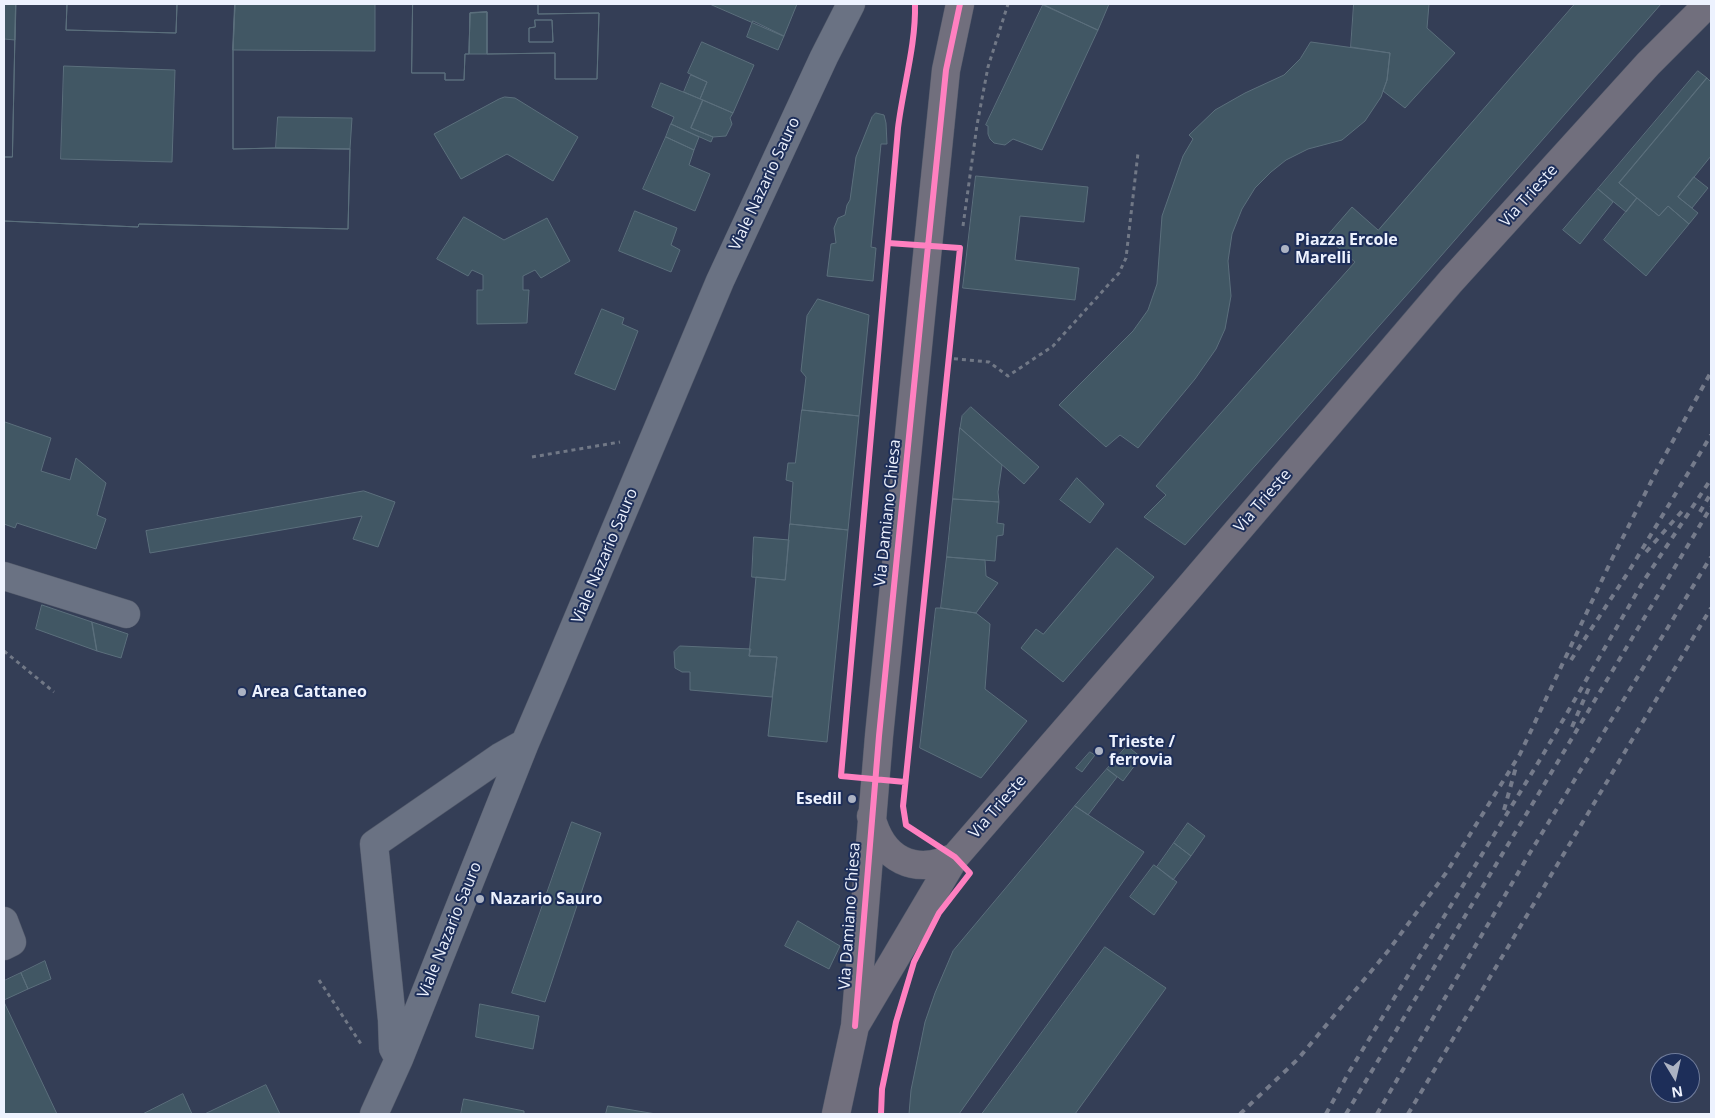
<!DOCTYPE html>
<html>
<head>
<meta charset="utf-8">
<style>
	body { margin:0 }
	#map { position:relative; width:1715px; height:1118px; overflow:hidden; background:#343e56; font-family:"Open Sans",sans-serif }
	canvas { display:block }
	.frame { position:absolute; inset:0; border:5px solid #edf2fe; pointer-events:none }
	.north { position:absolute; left:1650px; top:1053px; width:50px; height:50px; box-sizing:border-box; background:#1d2e59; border:1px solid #707c9b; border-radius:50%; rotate:171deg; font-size:14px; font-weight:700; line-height:20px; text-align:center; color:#edf2fe }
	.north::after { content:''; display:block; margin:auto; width:18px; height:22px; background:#acb3c3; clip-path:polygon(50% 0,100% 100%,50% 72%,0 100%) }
</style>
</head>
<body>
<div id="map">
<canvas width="1715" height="1118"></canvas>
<div class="frame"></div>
<div class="north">N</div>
</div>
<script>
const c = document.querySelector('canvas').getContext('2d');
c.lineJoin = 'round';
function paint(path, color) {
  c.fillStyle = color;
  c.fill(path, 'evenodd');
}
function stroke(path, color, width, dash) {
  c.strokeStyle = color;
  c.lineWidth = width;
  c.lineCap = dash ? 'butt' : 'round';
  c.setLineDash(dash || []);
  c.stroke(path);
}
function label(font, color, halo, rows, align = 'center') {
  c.font = font + ' "Open Sans",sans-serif';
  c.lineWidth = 4;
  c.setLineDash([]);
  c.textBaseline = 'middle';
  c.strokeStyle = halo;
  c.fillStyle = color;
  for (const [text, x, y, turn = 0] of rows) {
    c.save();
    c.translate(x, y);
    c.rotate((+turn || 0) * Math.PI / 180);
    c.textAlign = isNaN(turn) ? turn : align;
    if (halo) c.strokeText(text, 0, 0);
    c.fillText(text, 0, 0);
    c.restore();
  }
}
const building = new Path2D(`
	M4,4H16L15,40L4,39Z
	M16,4H67L66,30L176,33L177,4H235L233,50V149L276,148L350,149L348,229L139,224L138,227L4,221V157H12ZM64,66L175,70L172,162L61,159Z
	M16,4H67L66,30L176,33L177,4H235L233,50V149L276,148L350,149L348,229L139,224L138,227L4,221V157H12Z
	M235,4H375V51L233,50Z
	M413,4H538V14L599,13L597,79H555V53L487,54V12L470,13L469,54H465L464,80H445V73H412ZM535,20H552L553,42H529V28L535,27Z
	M413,4H538V14L599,13L597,79H555V53L487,54V12L470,13L469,54H465L464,80H445V73H412Z
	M710,4H797L784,36Z
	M1043,4H1109L1098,30Z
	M1354,4H1429L1427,28L1455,53L1405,108L1383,91L1387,80L1390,53L1351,47Z
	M1575,4H1661L1427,272L1185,545L1144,517L1166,495L1156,486L1355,262L1326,237L1352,207L1378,230Z
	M1043,5L1098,30L1042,150L1013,139L1005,145L999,144L994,143L990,139L988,134V126L986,125Z
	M487,12V54H469L470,13Z
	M535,20H552L553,42H529V28L535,27Z
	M753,21L784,36L778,50L747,37Z
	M702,42L754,65L733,113L700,99L707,82L688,73Z
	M1311,42L1390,53L1387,80L1381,97L1365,121L1342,140L1308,149L1286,160L1271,172L1255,188L1242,209L1232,234L1228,261L1231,296L1225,329L1216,349L1195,379L1138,448L1120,435L1106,447L1059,405L1133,331L1148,310L1157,284L1162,216L1183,156L1193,139L1189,135L1215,110L1245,93L1284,75L1300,59Z
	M1698,71L1707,78L1619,183L1637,198L1626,212L1598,189Z
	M691,75L707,82L700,99L684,92Z
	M1707,78L1711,82V156L1678,197L1698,213L1689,224L1668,206L1659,216L1619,183Z
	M661,83L703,100L691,128L713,137L711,142L671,124L674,117L652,107Z
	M505,97L515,98L578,137L553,181L507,154L461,179L434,134L499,99Z
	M703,100L733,113L730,118L732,124L726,136L713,137L691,128Z
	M876,113L884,115L886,123L887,144H881L871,247L876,248L873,281L827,276L831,244L836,243L834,228L838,218L845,215L847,205L850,200L856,157L872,117Z
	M278,117L352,118L350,149L276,148Z
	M671,124L699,137L694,150L666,137Z
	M666,137L694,150L689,165L710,174L695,211L643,189Z
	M976,176L1088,187L1084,222L1020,216L1015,260L1079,268L1075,300L963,288Z
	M1694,177L1708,188L1692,208L1678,197Z
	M1598,189L1613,202L1580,244L1563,230Z
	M1637,198L1659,216L1668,206L1689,224L1646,276L1604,240Z
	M635,211L677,228L671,245L680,250L671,272L619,251Z
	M464,217L504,240L547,218L570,261L541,278L535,270L523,276V290H529L527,323L477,324V290H483V275L472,270L468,276L437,259Z
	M818,299L869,315L859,416L802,410L806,377L801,371L807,316Z
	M602,309L624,318L622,324L638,331L615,390L575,374Z
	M971,407L1039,467L1024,484L960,428L962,416Z
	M802,410L859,416L848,530L790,524L793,482L786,480L788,463H795Z
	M5,422L51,438L41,471L70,480L76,458L106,483L97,515L106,519L96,549L17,523L15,528L4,524V427Z
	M960,428L1002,465L998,492L999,502L953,499Z
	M1077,478L1104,504L1090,523L1060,500Z
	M364,491L395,502L378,547L353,539L362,516L150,553L146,531Z
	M953,499L999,502L997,523L1004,524L1003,535L997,536L995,561L947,557Z
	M790,524L848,530L827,742L768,736L777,657L749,656L756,577L785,580Z
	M754,537L789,540L785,580L752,577Z
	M1117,548L1154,577L1063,682L1021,648L1036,629L1043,634Z
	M947,557L985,560L986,576L998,583L976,613L941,608Z
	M42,605L92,622L97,651L36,629Z
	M936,608H941L976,613L990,624L985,689L1027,721L981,778L920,748Z
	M92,622L128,634L121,658L97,651Z
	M680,646L751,649L749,656L777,657L772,697L690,690V672H682L675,668L674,652Z
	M1127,746L1141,757L1123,781L1107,769Z
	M1090,752L1095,755L1082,772L1076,768Z
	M1107,769L1117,777L1088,815L1075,806Z
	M1075,806L1144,852L959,1114H909L911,1090L925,1022L935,993L953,951Z
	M572,822L601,833L545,1002L512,993Z
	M1188,823L1205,836L1191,856L1174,843Z
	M1174,843L1191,856L1173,880L1157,867Z
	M1154,865L1177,882L1154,915L1130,897Z
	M798,921L840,946L829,969L785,946Z
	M1105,947L1166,988L1075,1114H982Z
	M45,961L51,979L28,989L21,973Z
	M21,973L28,989L4,1000V981Z
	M4,1002L57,1114H4Z
	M480,1004L539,1016L533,1049L476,1037Z
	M266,1085L280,1114H205Z
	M183,1094L192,1114H143Z
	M464,1099L524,1111V1114H461Z
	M608,1106L656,1114H606Z`);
paint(building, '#415764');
stroke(building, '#5b6f7c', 1);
const minor = new Path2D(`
	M4,576L126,614
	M4,921L12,942L4,946
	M399,1059L393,1048L392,1020L374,844L500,757L525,743
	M374,1114L399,1059L525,743L555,673L720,281L824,57L851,4`);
const major = new Path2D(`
	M871,816C882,860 914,876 955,857
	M855,1026L955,857L1186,591L1451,281L1648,64L1708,4
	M836,1114L855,1026L879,736L928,246L946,70L960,4`);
stroke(minor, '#515869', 29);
stroke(major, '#515869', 29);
stroke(new Path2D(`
	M963,226L977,125L988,67L1008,4
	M946,358L989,362L1008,376L1053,346L1119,273L1126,258L1138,153
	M532,457L620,442
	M4,651L54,692
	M319,980L361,1044`), '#717886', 3, [4, 4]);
stroke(minor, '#6a7283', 28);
stroke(major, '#716f7d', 28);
stroke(new Path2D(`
	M1700,512L1711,493
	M1646,552L1684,509
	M1571,660L1629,571L1711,435
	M1572,727L1591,683
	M1504,810L1516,767
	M1240,1114L1298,1059L1388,951L1446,873L1520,754L1611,561L1658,468L1711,372
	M1326,1114L1349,1072L1541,758L1643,582L1711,479
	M1346,1114L1711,507
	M1377,1114L1528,856L1711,557
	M1408,1114L1711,608`), '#757b8b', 4, [6, 6]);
stroke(new Path2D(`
	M905,782L841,776L898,128C903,87 916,45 915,4
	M855,1026L879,736L928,246L946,70L960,4
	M881,1114L882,1089L896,1022L914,962L939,913L970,873L955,857L906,825L903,806L960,248L888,243`), '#ff80c0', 6);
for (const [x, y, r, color] of [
	[1285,249,5,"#acb3c3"],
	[242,692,5,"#acb3c3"],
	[1099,751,5,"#acb3c3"],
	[852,799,5,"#acb3c3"],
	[480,899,5,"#acb3c3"]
]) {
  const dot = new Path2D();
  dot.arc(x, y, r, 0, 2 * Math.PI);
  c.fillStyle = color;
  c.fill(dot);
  stroke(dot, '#1d2e59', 2);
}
label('16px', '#edf2fe', '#1d2e59', [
	["Viale Nazario Sauro",765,184,-65],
	["Via Trieste",1529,196,-48],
	["Via Trieste",1263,501,-49],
	["Via Damiano Chiesa",888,513,-84],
	["Viale Nazario Sauro",605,556,-67],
	["Via Trieste",998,807,-49],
	["Via Damiano Chiesa",850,916,-86],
	["Viale Nazario Sauro",450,930,-68]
]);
label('bold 16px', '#edf2fe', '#1d2e59', [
	["Piazza Ercole",1295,240],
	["Marelli",1295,258],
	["Area Cattaneo",252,692],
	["Trieste /",1109,742],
	["ferrovia",1109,760],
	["Esedil",842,799,"right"],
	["Nazario Sauro",490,899]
], 'left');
</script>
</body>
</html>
